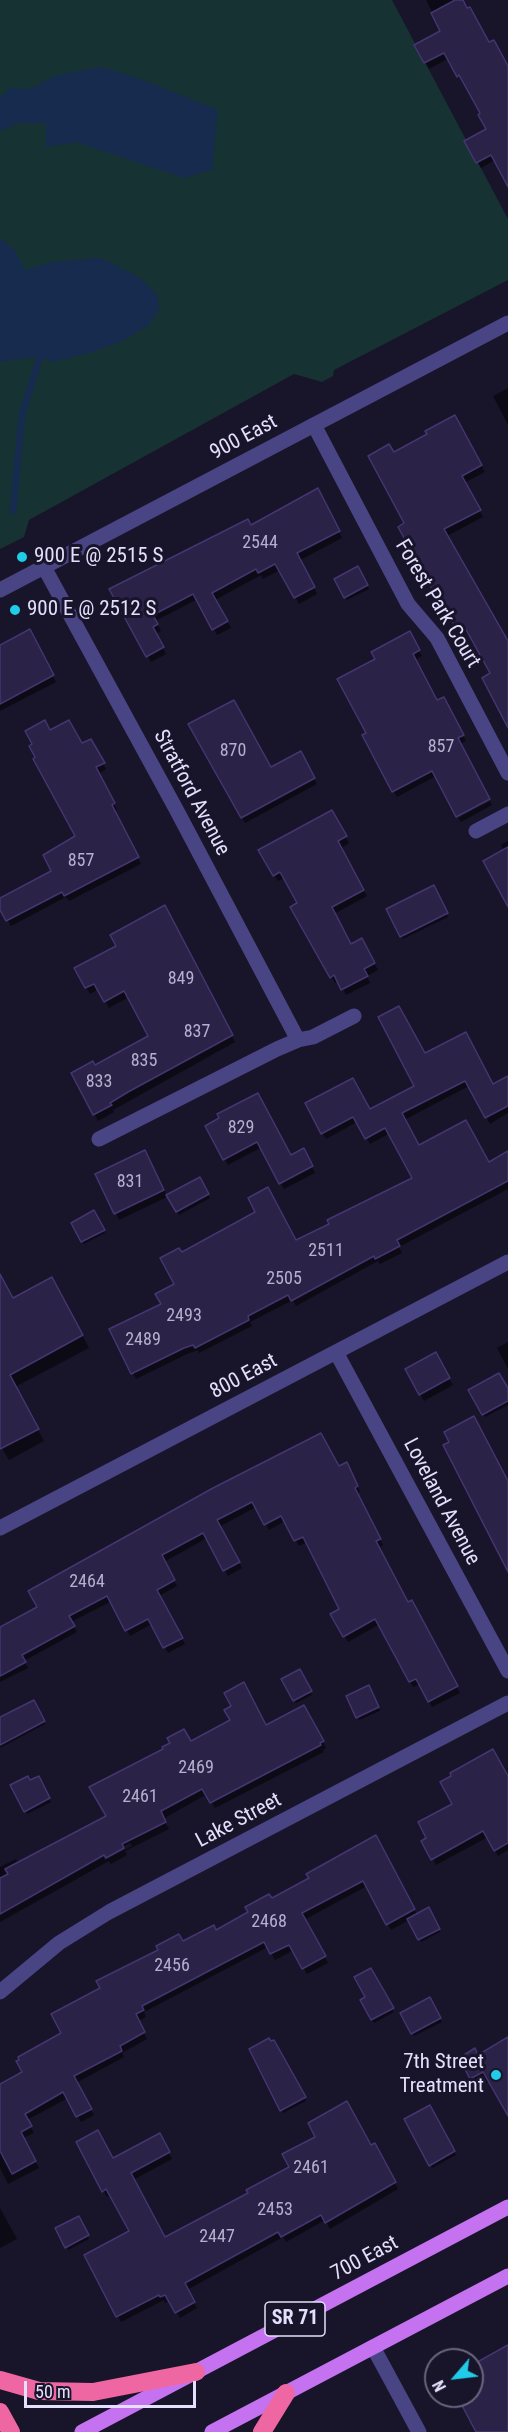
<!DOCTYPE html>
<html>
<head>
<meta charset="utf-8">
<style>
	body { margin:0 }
	#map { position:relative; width:508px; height:2432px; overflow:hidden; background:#181429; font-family:"Roboto Condensed",sans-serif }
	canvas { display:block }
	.north { position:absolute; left:424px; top:2348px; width:60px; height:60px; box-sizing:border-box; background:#181429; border:2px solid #69657d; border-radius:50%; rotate:242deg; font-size:16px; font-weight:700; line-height:24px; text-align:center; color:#e3dffc }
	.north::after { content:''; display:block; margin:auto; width:21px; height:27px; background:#20cce7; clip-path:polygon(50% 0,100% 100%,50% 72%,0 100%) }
	.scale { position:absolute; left:24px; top:2381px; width:172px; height:27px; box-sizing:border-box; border:3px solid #e3dffc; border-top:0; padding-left:8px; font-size:18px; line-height:21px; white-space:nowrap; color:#e3dffc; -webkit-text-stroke:4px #181429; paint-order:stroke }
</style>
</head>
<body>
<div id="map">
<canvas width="508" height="2432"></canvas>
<div class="north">N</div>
<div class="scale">50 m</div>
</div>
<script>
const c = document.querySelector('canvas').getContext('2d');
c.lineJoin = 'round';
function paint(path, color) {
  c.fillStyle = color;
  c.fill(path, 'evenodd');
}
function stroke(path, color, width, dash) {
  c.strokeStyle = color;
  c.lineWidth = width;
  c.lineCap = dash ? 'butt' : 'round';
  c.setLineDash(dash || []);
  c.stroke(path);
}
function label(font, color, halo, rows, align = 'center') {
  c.font = font + ' "Roboto Condensed",sans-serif';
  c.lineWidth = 6;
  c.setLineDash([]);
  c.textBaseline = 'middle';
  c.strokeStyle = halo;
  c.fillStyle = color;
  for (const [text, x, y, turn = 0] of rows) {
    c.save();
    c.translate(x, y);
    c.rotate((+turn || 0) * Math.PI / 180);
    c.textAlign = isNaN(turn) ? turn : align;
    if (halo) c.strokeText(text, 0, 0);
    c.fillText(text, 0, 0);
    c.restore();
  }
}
paint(new Path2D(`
	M0,0H392L508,219V280L334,370L333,376L322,382L294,374L29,520L24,537L0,549Z`), '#173232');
paint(new Path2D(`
	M100,67L138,78L218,110L212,170L184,178L76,142L46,147V123H19L0,131V97L10,88L30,89L57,75Z
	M0,239L14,249L25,270L52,262L101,258L140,278L157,294L159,309L150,324L123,341L89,353L53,362L40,356L0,362Z`), '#172b4e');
paint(new Path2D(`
	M426,0H461L489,44L508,68V185L495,160L481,168L466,142L488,130L482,114L449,58L429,69L416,46L442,31Z
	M508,388V425L493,396Z
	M455,417L485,472L464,483L483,517L447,536L508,642V718L492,674L468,632L462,635L447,609L445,610L400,527L406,524L393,454L429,435Z
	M321,497L342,538L300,560L317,594L299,604L280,570L263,579L261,575L215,600L231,628L217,635L198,599L155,621L161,631L156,634L166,654L151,662L111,589Z
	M357,568L369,589L347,600L336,579Z
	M29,631L56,682L0,711V647Z
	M409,633L422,656L415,660L437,702L446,705L466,741L460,744L436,776L397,797L364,736L368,733L377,660Z
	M190,725L271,769L300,753L317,784L245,823Z
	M50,732L82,745L91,741L106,769L98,774L117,810L113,812L141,864L69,901L66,897L11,926L0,906V900L53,872L77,837Z
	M490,801L492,805L461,822L458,818Z
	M332,812L349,843L341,848L367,896L334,914L351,946L361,940L378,970L367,976L370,983L346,995L338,981L335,983L292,908L299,904L285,878L278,881L260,850Z
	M508,841V888L504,851L501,845Z
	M433,887L448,917L403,939L388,909Z
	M168,913L235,1042L113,1110L114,1112L98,1121L73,1073L95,1067L150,1037L129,997L109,1008L99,989L90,994L76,969L118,947Z
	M424,1055L492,1086L508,1090V1113L490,1124L469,1086L404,1120L419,1147L488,1164L508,1153V1189L399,1247L402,1253L380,1264L378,1261L296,1306L293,1300L250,1322L252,1326L199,1353L198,1350L187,1354L136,1379L111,1329L163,1304L176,1284L181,1254L296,1242L414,1179L390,1133L370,1144L357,1122L326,1139L307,1104L370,1111L416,1086Z
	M221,1119L290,1157L303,1150L315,1173L284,1189L262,1147L228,1165L207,1127Z
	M149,1158L167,1196L200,1179L210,1198L179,1215L169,1196L119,1220L116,1213Z
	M94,1212L105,1233L84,1244L73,1223Z
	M0,1283L13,1299L59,1291L89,1348L15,1387L44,1441L9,1460L0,1445Z
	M508,1342V1369L497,1348Z
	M435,1354L453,1385L424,1401L407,1369Z
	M470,1390L508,1391V1405L485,1417Z
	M338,1468L350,1470L360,1492L357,1494L383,1545L378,1548L408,1604L415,1607L460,1693L432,1707L420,1684L413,1687L380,1624L348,1642L332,1614L341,1609L307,1542L299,1546L285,1521L269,1530L256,1507L219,1527L242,1568L228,1576L207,1538L164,1562L177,1586L159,1596L185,1644L168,1653L152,1624L130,1636L112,1601L71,1622L77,1632L24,1661L28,1668L0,1682V1627L39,1608L214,1489Z
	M300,1671L312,1695L296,1703L283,1679Z
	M368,1687L380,1711L359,1720L348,1697Z
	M33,1702L45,1724L0,1748V1719Z
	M304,1707L326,1748L323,1750L324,1752L215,1808L207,1794L163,1819L169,1829L125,1851L127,1855L111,1864L109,1861L0,1922V1867L16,1859L19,1864L108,1817L191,1743L266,1727ZM130,1843L132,1846L104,1860V1857Z
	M38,1778L51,1802L27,1814L12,1786Z
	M508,1778V1850L498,1856L488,1837L436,1865L423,1842Z
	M375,1837L417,1915L428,1909L440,1932L421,1942L409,1920L391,1930L367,1886L304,1920L328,1963L307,1974L294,1950L275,1960L268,1947L144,2012L146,2017L138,2021L147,2039L122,2053L124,2057L76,2083L94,2115L81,2122L68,2098L27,2120L34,2133L23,2138L39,2168L8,2184L0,2168V2085L24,2072L63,2033L183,1943L215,1931L311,1879Z
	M370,1970L394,2012L374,2023L362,2000L367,1998Z
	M429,1999L442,2022L414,2036L402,2013Z
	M508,2039V2113L490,2081L477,2088L461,2058L478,2056Z
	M274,2042L306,2101L283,2113L251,2049Z
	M430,2107L456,2155L432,2168L406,2120Z
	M159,2135L172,2159L133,2180L164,2239L375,2145L398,2189L330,2229L325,2220L286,2242L283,2237L187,2290L197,2308L180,2318L170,2300L165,2303L164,2300L121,2322L86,2256L131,2232L111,2195L107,2197L78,2143L112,2160Z
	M0,2208L17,2239L0,2248Z
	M78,2218L89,2239L68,2250L57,2229Z`), '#0007');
stroke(new Path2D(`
	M13,510L22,415L40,356`), '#172b4e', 7);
const building = new Path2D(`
	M455,0H463L467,8L470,7L489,42L494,40L508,66V187L491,155L476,163L464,141L486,129L478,115L480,113L459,75L457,77L444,53L424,63L414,45L440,31L431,13Z
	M455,415L482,465L462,476L481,510L444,529L508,641V728L482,678L490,673L464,626L457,630L442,603L440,604L398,527L404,523L368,456L389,444L394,452L427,434L425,431Z
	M318,488L340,531L297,553L315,587L294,598L275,564L258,573L256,569L212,593L228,621L212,630L193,594L153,615L158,624L153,627L164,647L146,657L109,589L248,519L251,525Z
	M358,566L368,585L344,598L334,579Z
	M30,629L54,675L0,704V645Z
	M410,631L420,650L413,654L437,700L444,697L464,735L458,738L490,799L456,817L432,771L392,792L362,735L366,733L337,679L375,659L371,652Z
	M234,700L271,767L301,751L315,778L241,818L188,724Z
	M45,720L50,730L69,720L82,743L91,739L105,763L96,767L115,803L112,805L139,857L64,896L62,892L6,921L0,910V898L51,871L43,855L75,836L33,759L35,757L29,746L32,744L25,731Z
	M332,810L347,836L338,841L364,890L332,907L351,944L362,938L375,963L364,969L368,976L341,990L334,975L330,978L290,907L297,903L280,872L273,876L258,850Z
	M508,847V907L483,861Z
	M434,885L448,913L400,937L386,909Z
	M165,905L233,1035L128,1092L110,1103L112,1105L93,1115L71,1073L93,1061L95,1065L148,1036L124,991L104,1002L94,984L85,988L74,968L116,946L110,935Z
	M399,1006L425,1053L466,1032L493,1084L508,1076V1106L485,1118L465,1081L402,1113L419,1145L466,1120L489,1162L508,1151V1181L397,1240L400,1246L375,1259L374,1256L291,1301L288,1295L248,1316L249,1320L195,1348L193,1345L184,1348L131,1374L109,1329L161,1304L155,1294L174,1284L160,1258L179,1248L182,1252L255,1212L248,1198L268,1187L296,1240L329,1224L327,1220L412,1178L385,1128L365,1139L353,1117L321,1134L305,1103L353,1078L370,1109L414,1086L378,1017Z
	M258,1093L291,1155L304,1148L313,1166L279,1184L257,1142L223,1160L205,1126L219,1118L217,1114Z
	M145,1150L164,1190L114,1214L95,1174Z
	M200,1177L209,1194L176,1212L166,1195Z
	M94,1210L105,1230L81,1242L71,1223Z
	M0,1274L13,1298L52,1277L83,1335L10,1375L39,1429L0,1449Z
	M436,1352L450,1378L419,1395L405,1369Z
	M499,1373L508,1388V1401L482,1415L468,1390Z
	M474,1416L508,1481V1572L443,1445L449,1442L444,1432Z
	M321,1433L339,1466L347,1462L358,1486L355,1488L381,1539L376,1541L408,1602L412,1600L458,1686L428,1702L416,1679L409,1682L375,1619L343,1637L330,1614L339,1609L303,1537L294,1541L281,1516L264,1525L252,1502L217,1520L240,1562L223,1571L203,1533L162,1555L175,1580L157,1590L183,1638L163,1648L148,1619L125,1631L107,1596L69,1616L75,1626L22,1655L26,1662L0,1676V1627L37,1607L28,1591L213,1488Z
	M300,1669L312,1691L293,1701L281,1679Z
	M244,1682L266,1725L304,1705L324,1741L320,1743L321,1745L210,1803L202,1789L161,1811L166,1822L122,1844L124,1848L106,1858L104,1855L0,1914V1878L8,1874L5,1869L106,1816L89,1787L163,1749L162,1747L170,1743L167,1738L184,1729L191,1741L230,1720L224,1710L231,1706L224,1693Z
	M369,1685L379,1707L356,1718L346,1696Z
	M34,1700L45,1721L0,1745V1717Z
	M493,1749L508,1776V1843L494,1851L483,1831L431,1860L421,1841L426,1838L418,1822L452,1804L440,1782L451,1776L450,1773Z
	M28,1776L30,1780L39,1776L50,1798L24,1812L10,1785Z
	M376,1835L415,1909L386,1925L363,1881L302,1913L326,1956L302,1969L289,1945L270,1954L264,1942L142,2006L144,2010L136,2014L145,2032L120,2046L122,2051L74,2076L92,2109L76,2117L63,2092L25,2114L32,2126L21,2132L36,2161L12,2174L0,2151V2084L22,2072L16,2061L19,2060L18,2057L61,2033L51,2014L100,1988L96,1981L158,1950L156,1946L179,1934L183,1941L214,1925L216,1930L248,1912L245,1907L269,1894L272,1898L309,1878L306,1874Z
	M429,1907L440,1929L418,1940L407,1919Z
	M371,1968L394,2008L371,2020L360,2000L365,1997L354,1977Z
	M430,1997L441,2018L411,2034L400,2013Z
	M508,2037V2116L483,2072L470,2079L459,2058L475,2048L478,2055Z
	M269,2038L271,2041L274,2040L306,2097L280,2111L249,2049Z
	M347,2101L371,2145L375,2143L396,2182L325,2223L321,2215L281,2237L278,2232L185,2283L195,2302L175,2313L165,2295L160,2297L159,2295L116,2317L84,2255L129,2231L106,2189L102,2192L76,2142L98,2130L113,2158L160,2133L170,2152L131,2173L165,2237L248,2193L246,2190L289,2167L282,2154L315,2137L308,2123Z
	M430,2105L455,2151L429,2166L404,2119Z
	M79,2216L89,2235L65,2248L55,2228Z
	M508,2345V2432H476L457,2396H472V2365Z`);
paint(building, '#2b2248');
stroke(building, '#443671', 1.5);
stroke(new Path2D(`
	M314,425L408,604L437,638L508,773
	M44,567L176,809L298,1040
	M476,831L508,814
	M99,1139L277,1049L298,1040L313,1037L354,1016
	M336,1352L508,1671
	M0,1528L508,1262
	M0,1992L59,1943L109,1912L508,1703
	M373,2347L419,2432`), '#494483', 15);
stroke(new Path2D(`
	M0,590L508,323`), '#494483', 15);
stroke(new Path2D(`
	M82,2432L508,2207
	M212,2432L508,2276`), '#c572f0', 15);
stroke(new Path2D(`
	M0,2380L39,2391L93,2392L196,2372
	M0,2412L11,2432
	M262,2432L286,2393`), '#ee67a3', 18);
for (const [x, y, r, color] of [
	[22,557,6,"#20cce7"],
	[15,610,6,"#20cce7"],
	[496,2075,6,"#20cce7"]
]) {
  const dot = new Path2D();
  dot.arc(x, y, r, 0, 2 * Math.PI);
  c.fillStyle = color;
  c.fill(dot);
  stroke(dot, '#181429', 2);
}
label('18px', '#b5b0cf', null, [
	["2544",260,543],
	["857",441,747],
	["870",233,751],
	["857",81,861],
	["849",181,979],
	["837",197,1032],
	["835",144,1061],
	["833",99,1082],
	["829",241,1128],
	["831",130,1182],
	["2511",326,1251],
	["2505",284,1279],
	["2493",184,1316],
	["2489",143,1340],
	["2464",87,1582],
	["2469",196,1768],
	["2461",140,1797],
	["2468",269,1922],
	["2456",172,1966],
	["2461",311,2168],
	["2453",275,2210],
	["2447",217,2237]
]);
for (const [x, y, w] of [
	[295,2319,60]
]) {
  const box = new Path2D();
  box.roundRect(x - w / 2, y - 17, w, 34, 4.5);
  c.fillStyle = '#181429';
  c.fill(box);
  stroke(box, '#e3dffc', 1.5);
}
label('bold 20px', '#e3dffc', null, [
	["SR 71",295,2319]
]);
label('21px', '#e3dffc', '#181429', [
	["900 East",244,438,-28],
	["Forest Park Court",437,604,59],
	["Stratford Avenue",191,793,62],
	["800 East",244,1377,-28],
	["Loveland Avenue",441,1502,62],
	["Lake Street",239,1821,-28],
	["700 East",365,2259,-28]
]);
label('21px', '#e3dffc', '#181429', [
	["900 E @ 2515 S",34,557],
	["900 E @ 2512 S",27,610],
	["7th Street",484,2063,"right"],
	["Treatment",484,2087,"right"]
], 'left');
</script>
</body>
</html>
